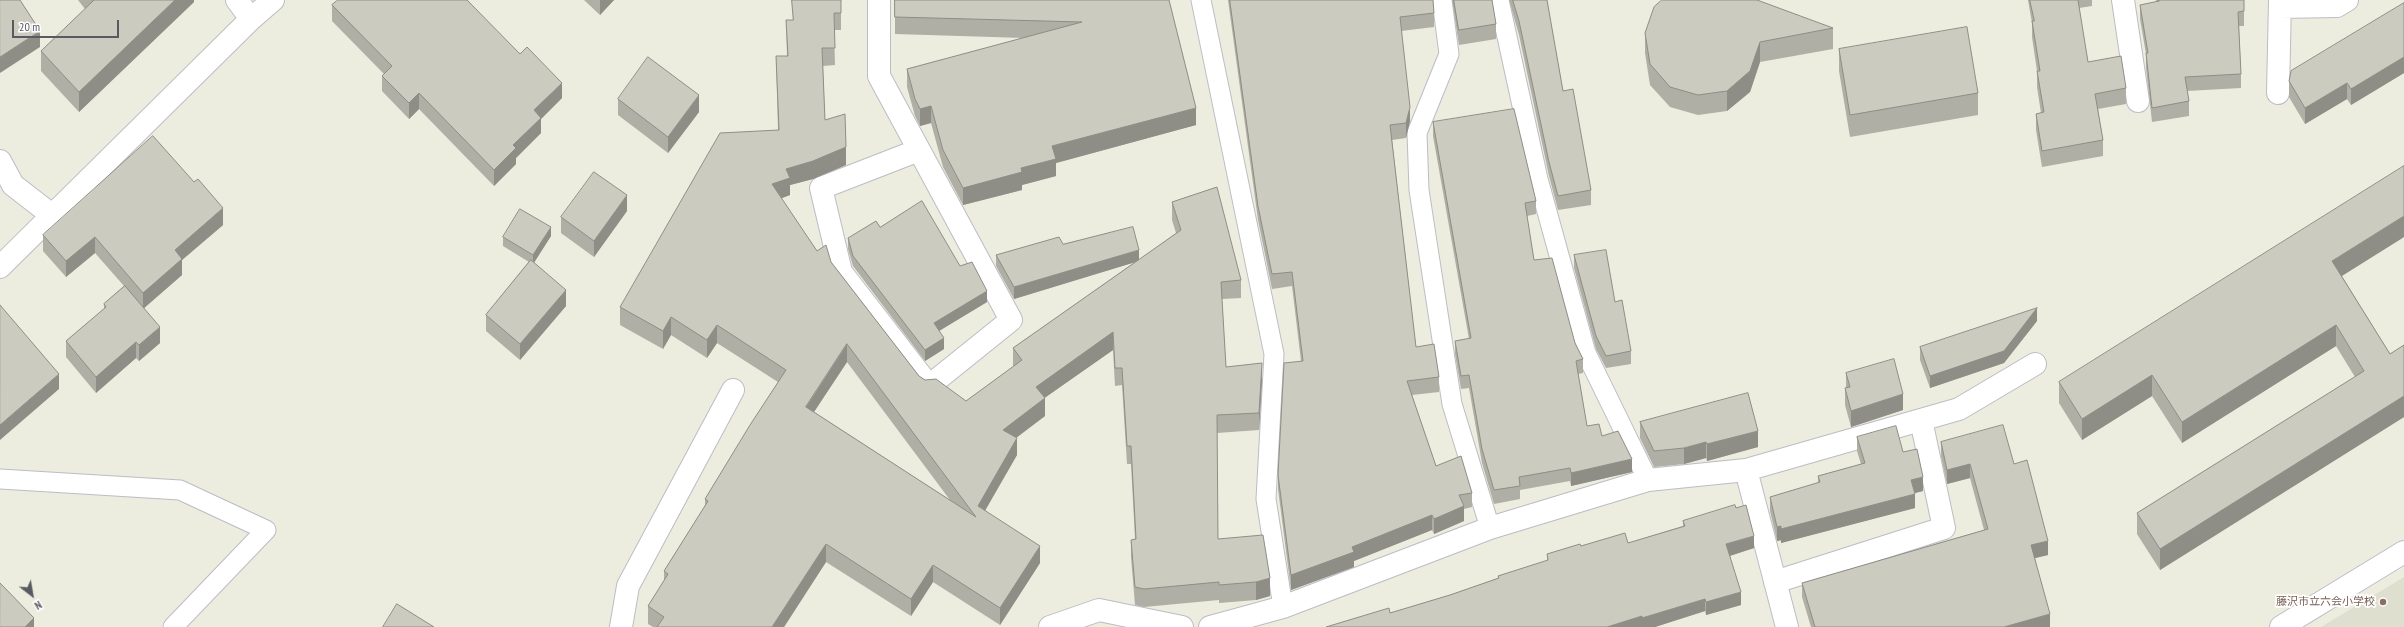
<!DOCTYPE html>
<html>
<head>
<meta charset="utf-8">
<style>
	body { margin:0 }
	#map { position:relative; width:2404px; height:627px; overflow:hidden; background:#ececdf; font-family:"PT Sans Narrow",sans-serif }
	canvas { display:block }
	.north { position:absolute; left:12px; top:575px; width:40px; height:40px; -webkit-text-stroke:3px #fff; paint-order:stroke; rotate:149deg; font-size:11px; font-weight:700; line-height:16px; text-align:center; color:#585a61 }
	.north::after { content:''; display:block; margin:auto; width:14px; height:18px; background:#585a61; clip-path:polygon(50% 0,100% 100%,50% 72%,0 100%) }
	.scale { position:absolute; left:12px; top:20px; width:107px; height:18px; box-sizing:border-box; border:2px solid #585a61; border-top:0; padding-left:5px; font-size:12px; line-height:14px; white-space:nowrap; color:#585a61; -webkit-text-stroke:3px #fff; paint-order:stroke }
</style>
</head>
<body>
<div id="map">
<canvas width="2404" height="627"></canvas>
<div class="north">N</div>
<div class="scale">20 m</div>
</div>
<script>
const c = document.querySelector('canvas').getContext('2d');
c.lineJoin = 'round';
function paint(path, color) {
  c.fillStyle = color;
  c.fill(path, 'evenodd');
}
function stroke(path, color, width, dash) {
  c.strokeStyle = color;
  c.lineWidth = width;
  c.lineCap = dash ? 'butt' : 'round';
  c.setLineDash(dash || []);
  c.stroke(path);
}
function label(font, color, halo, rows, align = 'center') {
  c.font = font + ' "PT Sans Narrow","Noto Sans JP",sans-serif';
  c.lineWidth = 3.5;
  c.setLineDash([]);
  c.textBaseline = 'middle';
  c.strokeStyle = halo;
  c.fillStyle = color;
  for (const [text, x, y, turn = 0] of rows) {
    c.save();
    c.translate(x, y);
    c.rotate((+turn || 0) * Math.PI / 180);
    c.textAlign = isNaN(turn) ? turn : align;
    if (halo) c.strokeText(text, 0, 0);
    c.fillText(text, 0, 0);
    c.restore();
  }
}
paint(new Path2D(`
	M2404,577V627H2321Z`), '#dedfcf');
const service = new Path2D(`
	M1201,0L1274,354L1266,499L1283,607
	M1442,0L1449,54L1417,133L1419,190L1452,404L1490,528
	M1499,0L1538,179L1586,353L1648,480
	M0,479L180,490L266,530L173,627`);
const minor = new Path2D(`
	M237,0L251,19
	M879,0V76L1011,320L929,386L841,272L821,188L919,150
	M2123,0L2138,101
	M2280,7L2337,6L2347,0
	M2278,93L2280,0
	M0,161L13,185L53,216
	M0,267L251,19L273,0
	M1746,470L1787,627
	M1775,582L1944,528L1921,420
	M621,627L628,586L733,390
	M1050,627L1099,610L1182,627
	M1210,627L1283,607L1490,528L1648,480L1746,470L1959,409L2035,364`);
const secondary = new Path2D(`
	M2281,627L2404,552`);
stroke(service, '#bcbdc4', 21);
stroke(minor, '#bcbdc4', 24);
stroke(secondary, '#bcbdc6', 24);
stroke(service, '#fff', 19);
stroke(minor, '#fff', 22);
stroke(secondary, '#fff', 22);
paint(new Path2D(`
	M78,0H194V2L79,112L41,71V51L85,9Z
	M584,0H614L600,15Z
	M792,0H841V30H834L835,65L823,66L825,120L846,165L813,179L790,185V195L781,198L817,251L831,262L919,376L925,380L966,401L1014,366H1013V348L1135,262L1014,299L996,266V255L1063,244L1139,260L1176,233L1172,220V202L1241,280V298L1222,299L1226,367L1262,381L1259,430L1217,433L1218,539L1270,596L1256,600L1219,603V600L1144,607L1135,605L1131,557V540L1135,539L1131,464H1127L1122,385L1115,386L1113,350L1044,398L1045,416L1016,437L1017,455L985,510L1040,563L1000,625L933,582L911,616L826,562L784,627H653L648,624V606L664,581V571L705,506V499L778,382L717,343L707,358L671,335L663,349L620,325V307L778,130L776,56H787L786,20H793ZM847,362L950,500L814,412Z
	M1169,0L1196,125L1056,163V176L1022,185V190L963,205L943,167L931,123L920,126L915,116L907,87V69L1024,38L895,34V17Z
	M1228,0H1433L1434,13V27L1401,31L1410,121L1406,138L1392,140L1416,347L1439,377V392L1412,395L1436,466L1472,493V507L1464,509V521L1434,534L1432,530L1354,561V567L1291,590L1278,489V475L1301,361L1292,286L1272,289L1258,220Z
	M1452,0H1492L1496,24V39L1459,45Z
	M1509,0H1547L1563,91L1591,190V205L1558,210L1549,176L1519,35Z
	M2028,0H2092V6L2079,8L2088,62L2126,88V104L2098,109L2103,140V156L2042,167L2036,130V114L2041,113L2037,87V71L2032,37V23Z
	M2156,0H2244V26H2239L2241,74V88L2187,91L2189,101V116L2152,122L2146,68V54L2140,19V5L2156,2Z
	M2404,3V73L2351,105L2347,99L2305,124L2289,97V81Z
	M332,5L562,98L541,119V133L516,158V164L494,186L419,109L409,119L382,91V76L384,74L332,21Z
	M1833,28V49L1760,62L1750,92L1727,111L1698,115L1670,107L1650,85L1645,53V33Z
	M1839,49L1978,93V115L1850,137L1839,71Z
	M618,99L699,112L668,153L618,115Z
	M1433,122L1536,201V214L1527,216L1534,260L1583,359V373L1578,374L1587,426L1602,436L1632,472L1571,486L1570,481L1520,490V499L1494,504L1482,463L1469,388L1461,389L1455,354V341L1469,339L1433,136Z
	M627,211L594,257L561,233V217Z
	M223,225L182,260V275L144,308L160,343L139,361L136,358L96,393L66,357V341L104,309V304L124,286L95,253L66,277L43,251V235Z
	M880,227L960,266L987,302L939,331L944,349L925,361L853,266L848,249V238Z
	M551,236L534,263L566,306L520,360L486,331V315L529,262L503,246V237Z
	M2404,237L2342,276L2390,354L2404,345V417L2160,570L2137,534V513L2355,377L2336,346L2182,443L2152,396L2082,440L2059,403V382Z
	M1574,255L1615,302L1631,351V364L1606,368L1596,349L1574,268Z
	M2037,321L2004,363L1930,388L1920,360V347Z
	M1846,373L1903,410L1851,427L1845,405V388H1846Z
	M1640,422L1758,447L1707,461L1706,458L1684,464L1654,467L1640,438Z
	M1857,437L1903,452L1923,491L1914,493L1915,508L1781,543V540L1777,541L1770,511V497L1818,483V476L1861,464L1857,451Z
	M1941,442L2014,464L2048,555L2035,558L2050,627H1811L1802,597V583L1984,530L1970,478L1947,484L1941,456Z
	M1683,521L1754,548L1730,556L1741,605L1706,615L1705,611L1655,627H1326L1390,613L1450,595L1498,578V576L1547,561V554L1581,546L1628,543L1683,526Z`), '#afafa5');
paint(new Path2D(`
	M175,0H194V2L79,112V92Z
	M600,0H614L600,15Z
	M40,31V47L0,73V57Z
	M1760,42V62L1750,92L1727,111V91Z
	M2404,57V73L2351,105V89Z
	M562,83V98L541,119V133L516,158V164L494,186V170L513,145L534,110Z
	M2347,83V99L2305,124V108Z
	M419,93V109L409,119V103Z
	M699,95V112L668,153V137Z
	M931,106V123L920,126V109Z
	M1410,107V121L1406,138V123Z
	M1196,108V125L1056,163V176L1022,185V190L963,205V188L1052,146Z
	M846,147V165L813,179L790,185V195L772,202V184L786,169Z
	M627,195V211L594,257V241Z
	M223,208V225L182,260V275L143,309V293L175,250Z
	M2404,216V237L2332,282V261Z
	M551,227V236L533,264V255Z
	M95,237V253L66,277V261Z
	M1139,250V261L1014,299V287Z
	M566,290V306L520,360V344Z
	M987,291V302L934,334V323Z
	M2037,308V321L2004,363L1930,388V376Z
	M671,317V335L663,349V331Z
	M717,325V343L707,358V340Z
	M2336,325V346L2182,443V422Z
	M160,327V343L139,361V345Z
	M1113,332V350L1036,404V387Z
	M944,338V349L925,361V350Z
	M136,342V358L96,393V377Z
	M847,344V362L806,424V407Z
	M1262,363V381L1259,430V413Z
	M59,374V389L0,440V425Z
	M2152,375V396L2082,440V419Z
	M1903,394V410L1851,427V411Z
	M2404,396V417L2160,570V549Z
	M1045,398V416L1003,448V430Z
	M1758,431V447L1707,461V444Z
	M1017,438V455L978,523V506Z
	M1706,442V458L1684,464V448Z
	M1632,459V472L1571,486V473Z
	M1970,464V478L1947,484V470Z
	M1923,477V491L1911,494V480Z
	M1915,494V508L1781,543V529Z
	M1464,506V521L1434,534V519Z
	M1432,515V530L1354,561V567L1291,590V575L1352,547Z
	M1781,526V540L1777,541V527Z
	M1754,536V548L1726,557V544Z
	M2048,541V555L2031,559V545Z
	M826,544V562L784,627H772Z
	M1040,546V563L1000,625V608Z
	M933,565V582L911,616V599Z
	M1270,578V596L1256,600V582Z
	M1741,592V605L1706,615V602Z
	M1705,599V611L1655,627H1642V618Z
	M2050,614V627H2004Z
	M1642,616V627H1607Z
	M34,618V627H25Z`), '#8f8e86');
const building = new Path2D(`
	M0,0H20L40,31L0,57Z
	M93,0H175L79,92L41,51L94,0Z
	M338,0H467L520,54L527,47L562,83L534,110L541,118L513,145L516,148L494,170L419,93L409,103L382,76L392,66L332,5Z
	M792,0H841V13H834L835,48H822L825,120L845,114L846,147L813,161L786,169L790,178L772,184L817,251L826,245L831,262L919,376L925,380L936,379L966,401L1022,360L1013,348L1181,230L1172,202L1217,187L1241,280L1221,282L1226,367L1262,363L1259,413L1217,415L1218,539L1263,535L1270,578L1256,582L1219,585V582L1144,589L1135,587L1131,540L1136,539L1131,446H1127L1122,368H1115L1113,332L1036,387L1045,398L1003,430L1017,438L978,506L1040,546L1000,608L933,565L911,599L826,544L772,627H657L664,617L648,606L668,574L664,571L708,501L705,499L750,425L786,370L717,325L707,340L671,317L663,331L620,307L720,133L779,130L776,56H788L786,20H793ZM847,344L976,517L806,407Z
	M895,0H1169L1196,108L1052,146L1056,159L1021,168L1022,172L963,188L943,150L931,106L920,109L915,99L907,69L1082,22L895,17Z
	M1230,0H1433L1434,13L1400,17L1410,107L1406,123L1390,125L1416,347L1434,344L1439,377L1407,381L1436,466L1461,456L1472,493L1459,495L1464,506L1434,519L1432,515L1352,547L1354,552L1291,575L1278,475L1284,363L1303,361L1292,272L1272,274L1258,206Z
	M1454,0H1492L1496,24L1459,30Z
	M1513,0H1547L1563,91L1573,89L1591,190L1558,196L1549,162L1519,21Z
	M1662,0H1757L1833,28L1760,42L1750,71L1727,91L1698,95L1670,87L1650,64L1645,33L1654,7Z
	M2030,0H2078L2088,62L2121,56L2126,88L2095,94L2103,140L2042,151L2036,114L2044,112L2037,71H2040L2032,21H2034Z
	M2158,0H2244V11L2238,12L2241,74L2185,77L2189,101L2152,108L2146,53H2148L2140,5L2159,1Z
	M2404,3V57L2351,89L2347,83L2305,108L2289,81L2291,71Z
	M1967,27L1978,93L1850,115L1839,49Z
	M648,57L699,95L668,137L618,99Z
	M1514,109L1536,201L1525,203L1534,260L1552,258L1575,343L1583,359L1576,361L1587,426L1599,424L1602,436L1618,431L1632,459L1571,473L1570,468L1519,477L1520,486L1494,490L1482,449L1469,375L1461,376L1455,341L1471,338L1433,122Z
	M153,136L194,182L198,179L223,208L175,250L182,259L143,293L95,237L66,261L43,235Z
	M2404,166V216L2332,261L2390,354L2404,345V396L2160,549L2137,513L2364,371L2336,325L2182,422L2152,375L2082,419L2059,382Z
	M594,172L627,195L594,241L561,217Z
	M922,201L960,266L972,262L987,291L934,323L944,338L925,350L853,256L848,238L876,221L880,227Z
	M520,209L551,227L533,255L503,237Z
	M1133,227L1139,250L1014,287L996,255L1059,237L1063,244Z
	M1606,250L1615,302L1622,300L1631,351L1606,356L1596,336L1574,255Z
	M531,260L566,290L520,344L486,315Z
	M125,286L160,327L139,345L136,342L96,377L66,341L106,307L104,304Z
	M0,305L59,374L0,425Z
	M2037,308L2004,351L1930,376L1920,347Z
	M1894,359L1903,394L1851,411L1845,388L1850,387L1846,373Z
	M1748,393L1758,431L1707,444L1706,442L1684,448L1654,451L1640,422Z
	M2003,425L2014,464L2027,460L2048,541L2031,545L2050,614L2004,627H1815L1802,583L1988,529L1970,464L1947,470L1941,442Z
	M1896,426L1903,452L1917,449L1923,477L1911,480L1915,494L1781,529V526L1777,527L1770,497L1820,482L1818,476L1865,463L1857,437Z
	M1735,505L1736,508L1746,505L1754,536L1726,544L1741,592L1706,602L1705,599L1642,618V616L1607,627H1326L1389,608L1390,613L1450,595L1499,578L1498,576L1548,560L1547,554L1580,544L1581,546L1625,533L1628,543L1685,526L1683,521Z
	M0,583L34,618L25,627H0Z
	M397,604L434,627H383Z`);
paint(building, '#cccbc0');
stroke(building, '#8f8e86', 1);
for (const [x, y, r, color] of [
	[2383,602,4,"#8d6e63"]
]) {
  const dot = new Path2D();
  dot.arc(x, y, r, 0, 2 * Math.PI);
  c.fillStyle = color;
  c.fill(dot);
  stroke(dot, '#fff', 1.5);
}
label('11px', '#785e54', '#fff', [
	["藤沢市立六会小学校",2375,602]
], 'right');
</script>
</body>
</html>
